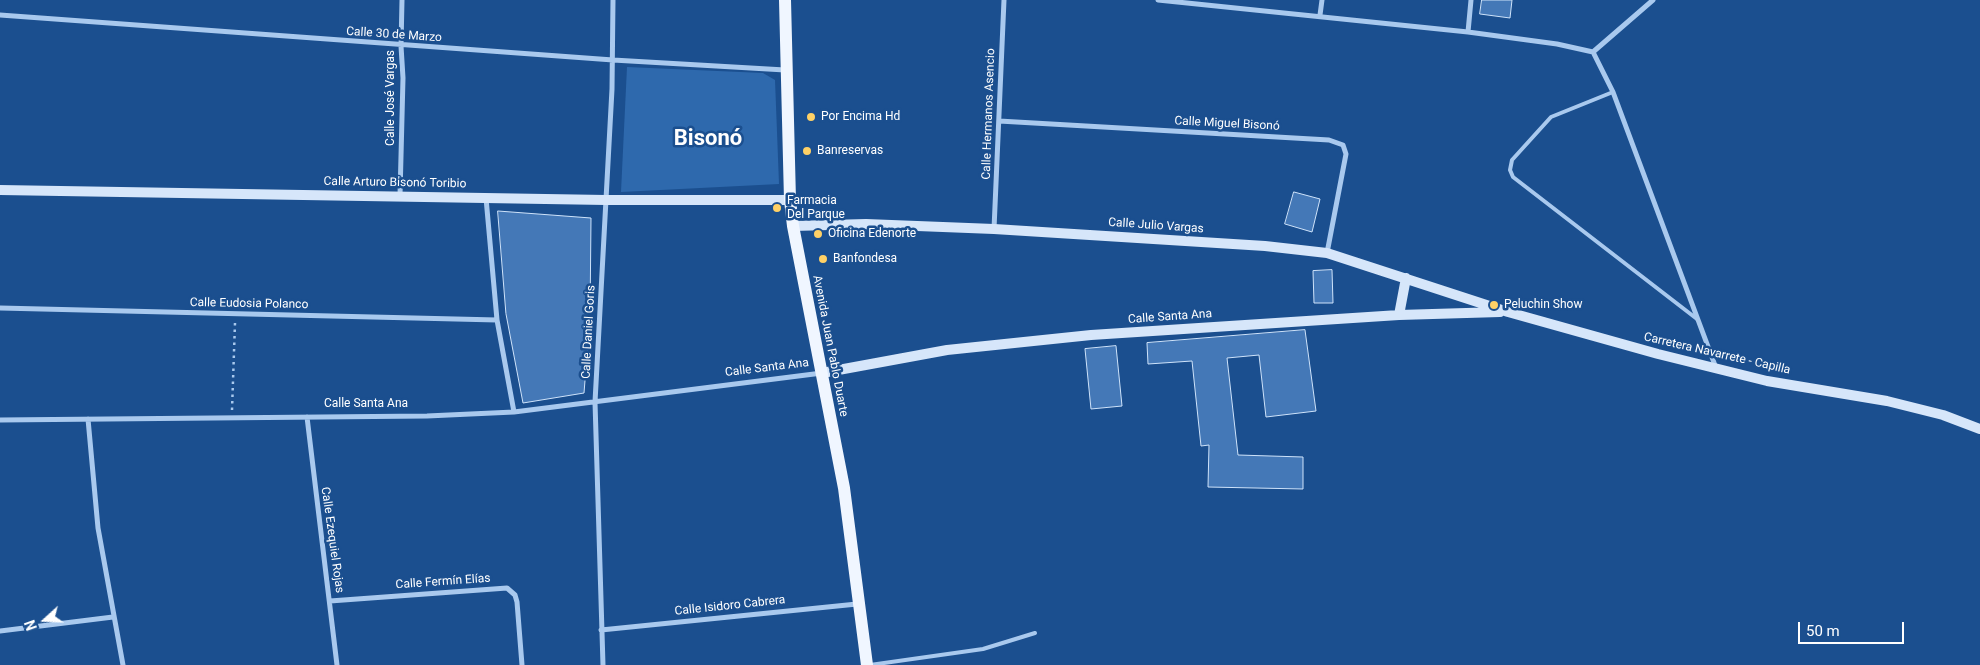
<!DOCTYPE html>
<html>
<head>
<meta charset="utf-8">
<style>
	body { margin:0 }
	#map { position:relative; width:1980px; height:665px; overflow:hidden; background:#1b4f8f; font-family:Roboto,sans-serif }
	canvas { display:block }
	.north { position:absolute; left:20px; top:595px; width:50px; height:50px; -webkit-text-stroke:4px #1b4f8f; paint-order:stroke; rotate:250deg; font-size:14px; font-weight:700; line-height:20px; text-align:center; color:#fff }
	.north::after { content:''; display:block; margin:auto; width:18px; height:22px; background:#fff; clip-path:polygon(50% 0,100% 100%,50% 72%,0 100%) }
	.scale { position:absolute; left:1798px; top:622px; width:106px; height:22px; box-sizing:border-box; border:2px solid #fff; border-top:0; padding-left:6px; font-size:15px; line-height:18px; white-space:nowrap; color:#fff; -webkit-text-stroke:4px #1b4f8f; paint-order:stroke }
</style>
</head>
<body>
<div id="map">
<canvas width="1980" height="665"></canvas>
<div class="north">N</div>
<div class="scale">50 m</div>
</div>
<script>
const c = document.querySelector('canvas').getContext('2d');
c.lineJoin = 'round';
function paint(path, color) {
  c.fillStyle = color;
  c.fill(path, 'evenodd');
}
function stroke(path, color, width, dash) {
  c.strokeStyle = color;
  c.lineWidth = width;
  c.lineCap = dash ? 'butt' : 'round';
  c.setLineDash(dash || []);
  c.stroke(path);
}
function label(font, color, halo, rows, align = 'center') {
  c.font = font + ' Roboto,sans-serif';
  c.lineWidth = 5;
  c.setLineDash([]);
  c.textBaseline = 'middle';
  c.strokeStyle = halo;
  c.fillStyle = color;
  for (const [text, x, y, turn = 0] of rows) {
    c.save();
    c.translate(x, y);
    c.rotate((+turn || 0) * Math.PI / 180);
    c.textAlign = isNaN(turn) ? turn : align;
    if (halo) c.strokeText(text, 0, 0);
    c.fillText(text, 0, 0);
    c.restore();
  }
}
paint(new Path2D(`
	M627,67L763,73L775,80L779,184L621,192Z`), '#2e69ad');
const building = new Path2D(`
	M1482,0H1512L1510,18L1480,14Z
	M1294,192L1320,199L1312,232L1285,224Z
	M498,211L591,218L590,318L584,393L523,403L506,314Z
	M1332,270L1333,303H1314L1313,271Z
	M1305,330L1316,411L1266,417L1259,355L1227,358L1238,455L1303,457V489L1208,487L1209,445L1201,446L1192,361L1148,364L1147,343Z
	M1116,346L1122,406L1091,409L1085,349Z`);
paint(building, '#4478b7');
stroke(building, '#cfe3fa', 1);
stroke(new Path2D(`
	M232,410L235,323`), '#a9c9ee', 2.5, [2.5, 4]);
stroke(new Path2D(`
	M1613,92L1551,117L1512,160L1510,170L1513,177L1697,319
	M870,665L983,649L1035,633`), '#a9c9ee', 4);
stroke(new Path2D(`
	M1158,0L1468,32L1557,44L1593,52L1613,92L1716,368
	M0,15L613,60L785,70
	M1320,15L1322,0
	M1468,32L1471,0
	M1593,52L1653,0
	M999,121L1329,140L1343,145L1346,154L1327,253
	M400,195L403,78L401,46L402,0
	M486,198L497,320L514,412
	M994,229L1004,0
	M0,308L497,320
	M307,417L337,665
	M88,419L98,528L123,665
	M0,420L427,416L514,412L822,373
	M330,601L507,588L515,595L517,602L522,665
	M601,630L857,604
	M0,631L113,617
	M603,665L595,402L612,89L613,0`), '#a9c9ee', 5);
stroke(new Path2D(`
	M0,190L606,200H790
	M793,226L866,224L994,229L1265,246L1327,253L1508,312L1658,354L1767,381L1887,401L1943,415L1980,429
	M1399,315L1406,278
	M822,373L947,350L1091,335L1399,315L1500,312`), '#d6e6fa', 10);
stroke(new Path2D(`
	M785,0L790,200L793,226L844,488L867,665`), '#f0f6ff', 12);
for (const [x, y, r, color] of [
	[811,117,5,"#ffd166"],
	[807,151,5,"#ffd166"],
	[777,208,5,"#ffd166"],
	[818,234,5,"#ffd166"],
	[823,259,5,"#ffd166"],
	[1494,305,5,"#ffd166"]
]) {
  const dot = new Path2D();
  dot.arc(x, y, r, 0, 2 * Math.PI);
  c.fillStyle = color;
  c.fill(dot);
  stroke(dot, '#1b4f8f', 2);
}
label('12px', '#fff', '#1b4f8f', [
	["Calle 30 de Marzo",394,35,4],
	["Calle José Vargas",391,98,-90],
	["Calle Hermanos Asencio",989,114,-88],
	["Calle Miguel Bisonó",1227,124,3],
	["Calle Arturo Bisonó Toribio",395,183,1],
	["Calle Julio Vargas",1156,226,4],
	["Calle Eudosia Polanco",249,304,1],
	["Calle Santa Ana",1170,317,-4],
	["Calle Daniel Goris",589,332,-87],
	["Avenida Juan Pablo Duarte",830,346,79],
	["Carretera Navarrete - Capilla",1717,354,13],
	["Calle Santa Ana",767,368,-7],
	["Calle Santa Ana",366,404],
	["Calle Ezequiel Rojas",332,540,82],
	["Calle Fermín Elías",443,582,-4],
	["Calle Isidoro Cabrera",730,606,-6]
]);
label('12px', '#fff', '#1b4f8f', [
	["Por Encima Hd",821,117],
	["Banreservas",817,151],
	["Farmacia",787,201],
	["Del Parque",787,215],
	["Oficina Edenorte",828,234],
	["Banfondesa",833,259],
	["Peluchin Show",1504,305]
], 'left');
label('bold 22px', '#fff', '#1b4f8f', [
	["Bisonó",708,139]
]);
</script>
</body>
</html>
